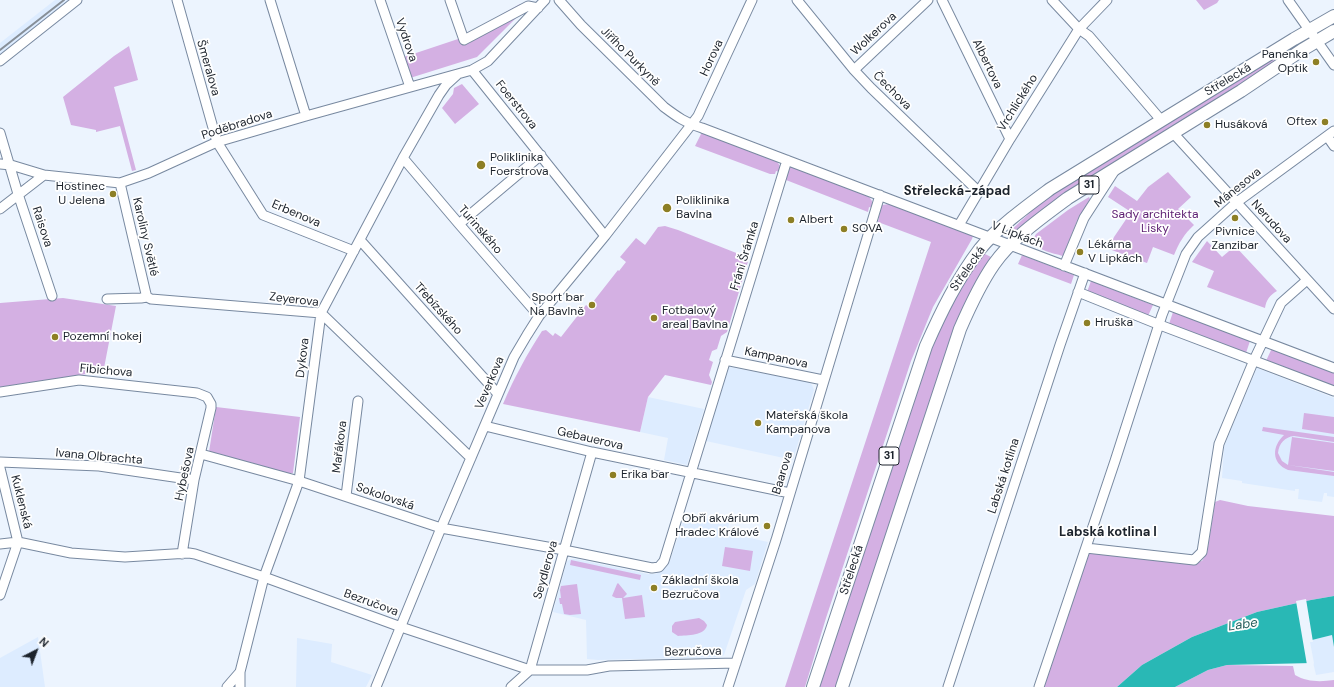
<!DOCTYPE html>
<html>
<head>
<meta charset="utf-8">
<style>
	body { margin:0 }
	#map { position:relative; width:1334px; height:687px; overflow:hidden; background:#ecf4fe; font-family:"DM Sans",sans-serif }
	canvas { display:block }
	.north { position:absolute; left:16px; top:631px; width:40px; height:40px; -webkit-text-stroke:3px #fff; paint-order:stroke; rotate:42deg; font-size:11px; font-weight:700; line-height:16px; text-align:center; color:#1c232c }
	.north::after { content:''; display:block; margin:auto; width:14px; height:18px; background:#1c232c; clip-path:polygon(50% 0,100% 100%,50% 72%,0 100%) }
</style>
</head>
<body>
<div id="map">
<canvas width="1334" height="687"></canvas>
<div class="north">N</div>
</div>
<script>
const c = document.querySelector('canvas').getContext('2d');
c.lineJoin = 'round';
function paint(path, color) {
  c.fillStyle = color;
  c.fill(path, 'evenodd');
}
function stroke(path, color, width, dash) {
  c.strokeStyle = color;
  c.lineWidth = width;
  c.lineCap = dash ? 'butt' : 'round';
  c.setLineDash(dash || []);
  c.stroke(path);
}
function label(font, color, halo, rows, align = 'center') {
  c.font = font + ' "DM Sans",sans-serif';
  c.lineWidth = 3.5;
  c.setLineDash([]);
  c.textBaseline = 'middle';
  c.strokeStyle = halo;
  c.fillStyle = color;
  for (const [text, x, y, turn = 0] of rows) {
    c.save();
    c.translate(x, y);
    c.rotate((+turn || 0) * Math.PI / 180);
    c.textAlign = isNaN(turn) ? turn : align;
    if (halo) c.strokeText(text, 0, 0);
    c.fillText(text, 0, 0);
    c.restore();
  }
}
paint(new Path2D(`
	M55,0H74L0,58V43Z
	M729,367L809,382L812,385L814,390L793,460L706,441Z
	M1257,368L1334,398V497L1327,496V493H1324L1322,502L1298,499L1299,489H1295V491L1242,483V481L1222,478L1224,448L1227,439Z
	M648,397L704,409L687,465L664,460L668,438L640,432Z
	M731,515L727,533L768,542L755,584L746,590L724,655L721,657L598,660L587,659L586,620L553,612L567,561L571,559H576L648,574H655L661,572L669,564L683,522Z
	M1332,635L1334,647V672L1316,675L1308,641Z
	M38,637L45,687H0V658Z
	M297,638L332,644L331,662L372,675L366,687H296Z`), '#ddecff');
paint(new Path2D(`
	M1196,0H1219L1217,3L1204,10Z
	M520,4L523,11L477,57L410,78L404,57L458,39Z
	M1295,43L1296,45L1272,62L1239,88L1014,233L1010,235L1008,233L1052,192Z
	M129,46L138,80L114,87L136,170L132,171L120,126L96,132V130L71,125L63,97L114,56Z
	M462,84L479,104L455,124L442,108L453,94L454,88Z
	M702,132L776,160L780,166L779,172L776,171L775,174H770L695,146Z
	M791,167L868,195L872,201V208L869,207L868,212L786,180L787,176L784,174L788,168Z
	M1168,172L1191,197L1178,209L1194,225C1184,234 1179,243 1174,255L1153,247L1147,263L1109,249L1114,237L1131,212L1108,197L1115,186L1137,201L1148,187Z
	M1089,197L1090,199L1077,221L1063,256C1053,253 1034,250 1033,239L1036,234L1068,210Z
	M889,204L973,236L972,239L933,307L911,361L826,618L805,687H785L931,242L878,222L880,211L878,210L882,205Z
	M665,226L678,230L749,258L727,332L721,336L717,349L712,351L709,360L713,362L709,375L712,382L711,385L665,375L648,397L640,432L503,404C514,378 527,354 542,331L546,330L553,336L555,333L561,337L586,305L589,307L618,270L619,271L626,262L620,257L636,238L645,245L658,227Z
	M1207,241L1222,257L1235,246L1277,291C1270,295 1266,300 1265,308L1207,287L1214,271L1192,262Z
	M983,253L991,257L962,310L837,687H818L929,352L960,287Z
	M1022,255L1074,275L1071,284L1018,264Z
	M1091,281L1153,305L1148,316L1087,292Z
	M63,298L116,306L104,368H102L100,372L0,387V303Z
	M1173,312L1250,341L1246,353L1169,324Z
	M1272,348L1334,371V388L1266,361Z
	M216,407L300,417L293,473L287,474L209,452Z
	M1304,413L1334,417V434L1302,429Z
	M1263,427L1334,437V442L1294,436C1285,437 1279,443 1278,453L1282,461L1288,465L1334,472V476L1288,470C1271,463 1272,446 1284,435L1262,431Z
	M1292,437L1334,443V471L1288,465Z
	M1220,500L1248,506L1334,516V596L1311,600L1257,612L1192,637L1142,665L1117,687H1042L1084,558L1093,551L1184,564L1202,561L1207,553L1215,502Z
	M725,547L753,551L750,571L722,566Z
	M571,560L641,575L640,580L570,565Z
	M618,583L627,594L623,598L642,595L645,617L625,619L622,598H616L612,596L617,584Z
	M577,584L581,614L570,615L564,614L562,604H560L559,598H561L560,590L561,586Z
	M699,618L704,621L707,625C705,636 687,635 678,636L672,632V626L675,622Z
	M1227,665L1293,666L1295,675C1307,682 1320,682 1334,680V687H1175L1208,670Z`), '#d4b0e3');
paint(new Path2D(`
	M1334,596V647L1332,635L1308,641L1312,663L1227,665L1208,670L1175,687H1117L1142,665L1192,637L1257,612L1311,600Z`), '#29b8b5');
paint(new Path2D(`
	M1306,599L1313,642H1310L1314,663L1313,665H1307L1296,601Z`), '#ecf4fe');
const minor = new Path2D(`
	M177,0L217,142L263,215L354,251
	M270,0L306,116
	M380,0L410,87
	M450,0L464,40L528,6L538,8
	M559,0L581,25L664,107C676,116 687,124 702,128L1334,368
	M797,0L854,70L871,88L978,191
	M942,0L1010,139
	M1052,0L1079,29L1089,36L1161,120
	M1288,0L1334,65
	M0,61L77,0
	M472,70L605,236
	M854,70L928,0
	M0,133L18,194L52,296
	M1174,134L1334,309
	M1327,136L1334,146
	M403,158L459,224L539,316
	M0,164L11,165L44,175L120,183L149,173L217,142L306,116L472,70L488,61L545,0
	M120,183L146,294L147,297
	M0,209L44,175
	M459,224L541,155
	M959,225L1010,139L1079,29L1107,0
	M360,240L498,394
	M1064,266L1084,218L1115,170
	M1078,292L1160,325L1334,391
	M107,299L141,298L147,297L151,299L321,313L471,458
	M725,360L823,380
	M0,392L79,380L197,393L207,397L211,404V408L194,480L182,554
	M485,426L592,452L790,493
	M201,454L299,481L441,528L564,550L652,568L659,567L664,561L787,160
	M0,462L99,466L194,480
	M0,468L18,542L0,595
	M346,496L358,401
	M0,544L18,542L71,553L125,557L189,553L195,554L264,577L401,627L530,670H587L609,666L736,663
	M1086,548L1194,560L1202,552L1219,444L1254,360L1281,303L1307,280
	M227,687L240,672
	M240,687V672L264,577L299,481L321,313L403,158L439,95L446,85L458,74
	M376,687L441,528L514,357L527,335L539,316L605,236L698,116L752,0
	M511,687L530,670L592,452
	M728,687L776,540L880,195
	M948,687L1060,345L1085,273
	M1039,687L1115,461L1162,315L1186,254L1198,237L1237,202L1334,131`);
const major = new Path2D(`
	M813,687L926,346C941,312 957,279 980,249C998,227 1027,206 1050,189L1294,39L1334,16
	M842,687L960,329C970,306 980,284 994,264C1013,237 1043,217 1068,198L1241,91L1302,50L1334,31`);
stroke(minor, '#7889a0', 11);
stroke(major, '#7889a0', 14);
stroke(minor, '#fff', 9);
stroke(major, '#fff', 12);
stroke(new Path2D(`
	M0,50L64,0`), '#878f98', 2);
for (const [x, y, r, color] of [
	[1316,62,4,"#8d7f25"],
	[1325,122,4,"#8d7f25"],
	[1207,125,4,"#8d7f25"],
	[481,165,5,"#8d7f25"],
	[113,194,4,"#8d7f25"],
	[667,208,5,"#8d7f25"],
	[1235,218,4,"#8d7f25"],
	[791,220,4,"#8d7f25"],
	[844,229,4,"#8d7f25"],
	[1080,252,4,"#8d7f25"],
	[592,305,4,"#8d7f25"],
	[654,318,4,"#8d7f25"],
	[1087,323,4,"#8d7f25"],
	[55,337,4,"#8d7f25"],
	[758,423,4,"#8d7f25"],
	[613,475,4,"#8d7f25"],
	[767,526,4,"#8d7f25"],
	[654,588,4,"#8d7f25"]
]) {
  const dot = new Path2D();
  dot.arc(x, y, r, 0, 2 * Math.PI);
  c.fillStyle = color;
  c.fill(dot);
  stroke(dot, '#fff', 1.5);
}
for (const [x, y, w] of [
	[1089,185,20],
	[889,456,20]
]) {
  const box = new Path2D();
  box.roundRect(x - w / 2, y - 9, w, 18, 3);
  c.fillStyle = '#fff';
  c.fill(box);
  stroke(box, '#1c232c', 1);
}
label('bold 11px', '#1c232c', null, [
	["31",1089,185],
	["31",889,456]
]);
label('12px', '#1c232c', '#fff', [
	["Wolkerova",874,34,-43],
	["Vydrova",406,40,71],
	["Jiřího Purkyně",630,57,45],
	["Horova",712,58,-65],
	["Albertova",987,64,64],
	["Šmeralova",208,68,74],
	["Střelecká",1228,80,-31],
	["Čechova",892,91,45],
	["Vrchlického",1018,103,-58],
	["Foerstrova",516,105,51],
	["Poděbradova",237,125,-18],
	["Mánesova",1238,188,-39],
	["Erbenova",296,214,23],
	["Nerudova",1271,222,48],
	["Raisova",42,227,72],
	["Turinského",480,230,49],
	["V Lipkách",1017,235,21],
	["Karoliny Světlé",145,237,77],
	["Fráni Šrámka",745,256,-73],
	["Střelecká",968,269,-55],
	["Zeyerova",294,300,7],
	["Třebízského",438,309,48],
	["Dykova",303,358,-83],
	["Kampanova",776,358,12],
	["Fibichova",106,371,5],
	["Veverkova",490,383,-67],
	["Gebauerova",590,439,13],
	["Mařákova",340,447,-83],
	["Ivana Olbrachta",99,457,5],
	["Baarova",783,473,-73],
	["Hybešova",185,474,-78],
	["Labská kotlina",1004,476,-72],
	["Sokolovská",385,497,19],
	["Kuklenská",21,502,76],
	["Seydlerova",546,570,-74],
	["Střelecká",852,570,-72],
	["Bezručova",371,603,20],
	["Bezručova",693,652,-1]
]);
label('12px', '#1c232c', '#fff', [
	["Panenka",1308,55,"right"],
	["Optik",1308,69,"right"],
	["Oftex",1317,122,"right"],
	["Husáková",1215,125],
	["Poliklinika",490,158],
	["Foerstrova",490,172],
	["Hostinec",105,187,"right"],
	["U Jelena",105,201,"right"],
	["Poliklinika",676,201],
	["Bavlna",676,215],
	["Albert",799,220],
	["SOVA",852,229],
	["Pivnice",1235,232,"center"],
	["Zanzibar",1235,246,"center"],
	["Lékárna",1088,245],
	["V Lipkách",1088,259],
	["Sport bar",584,298,"right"],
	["Na Bavlně",584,312,"right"],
	["Fotbalový",662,311],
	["areal Bavlna",662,325],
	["Hruška",1095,323],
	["Pozemní hokej",63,337],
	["Mateřská škola",766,416],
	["Kampanova",766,430],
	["Erika bar",621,475],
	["Obří akvárium",759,519,"right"],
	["Hradec Králové",759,533,"right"],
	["Základní škola",662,581],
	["Bezručova",662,595]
], 'left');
label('12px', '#5b1c70', '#fff', [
	["Sady architekta",1155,215],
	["Lisky",1155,229]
]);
label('bold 13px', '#1c232c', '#fff', [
	["Střelecká-západ",957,192],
	["Labská kotlina I",1108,533]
]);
label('italic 13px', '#29605e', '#fff', [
	["Labe",1243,625,-8]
]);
</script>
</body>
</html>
